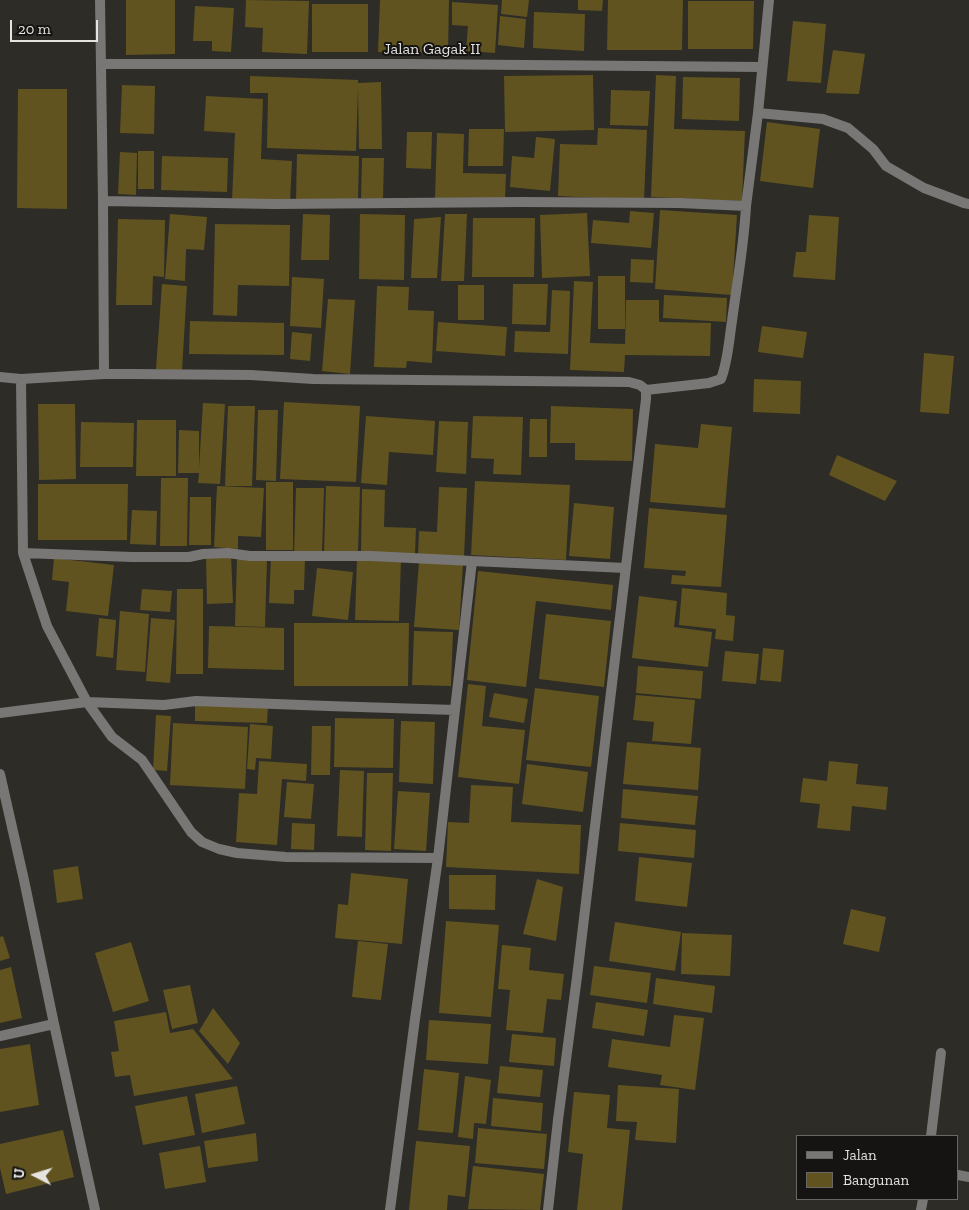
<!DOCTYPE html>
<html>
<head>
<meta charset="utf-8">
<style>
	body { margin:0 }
	#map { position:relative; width:969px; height:1210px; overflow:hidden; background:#2d2c26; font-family:"Zilla Slab",serif }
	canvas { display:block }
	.legend { position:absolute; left:796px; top:1135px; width:162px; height:65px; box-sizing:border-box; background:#151412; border:1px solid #686764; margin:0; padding:6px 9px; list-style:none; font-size:15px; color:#e4e3e0 }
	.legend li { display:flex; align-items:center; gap:10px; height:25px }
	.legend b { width:25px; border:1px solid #686764 }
	.north { position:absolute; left:10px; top:1150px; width:50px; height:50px; -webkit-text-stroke:4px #151412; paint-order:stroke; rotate:275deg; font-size:14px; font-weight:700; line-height:20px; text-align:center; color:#e4e3e0 }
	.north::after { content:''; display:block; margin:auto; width:18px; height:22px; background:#e4e3e0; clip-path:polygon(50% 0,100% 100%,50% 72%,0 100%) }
	.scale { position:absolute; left:10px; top:20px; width:88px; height:22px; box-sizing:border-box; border:2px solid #e4e3e0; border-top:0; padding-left:6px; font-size:15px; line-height:18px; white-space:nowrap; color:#e4e3e0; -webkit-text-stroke:4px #151412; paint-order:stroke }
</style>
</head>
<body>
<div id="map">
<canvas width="969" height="1210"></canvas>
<ul class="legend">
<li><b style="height:6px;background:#797676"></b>Jalan</li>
<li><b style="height:14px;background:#605320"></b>Bangunan</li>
</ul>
<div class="north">U</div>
<div class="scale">20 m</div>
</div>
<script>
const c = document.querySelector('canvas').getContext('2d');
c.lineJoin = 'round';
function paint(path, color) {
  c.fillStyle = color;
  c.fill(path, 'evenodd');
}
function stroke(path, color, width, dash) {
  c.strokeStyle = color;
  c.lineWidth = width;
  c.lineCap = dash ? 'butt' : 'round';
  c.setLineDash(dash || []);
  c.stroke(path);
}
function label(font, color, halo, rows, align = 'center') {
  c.font = font + ' "Zilla Slab",serif';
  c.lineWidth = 4;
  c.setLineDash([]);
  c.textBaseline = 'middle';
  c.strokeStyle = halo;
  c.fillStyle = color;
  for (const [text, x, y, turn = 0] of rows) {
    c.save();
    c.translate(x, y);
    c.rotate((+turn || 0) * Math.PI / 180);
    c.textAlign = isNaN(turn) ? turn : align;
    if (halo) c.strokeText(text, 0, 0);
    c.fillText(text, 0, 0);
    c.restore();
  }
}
paint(new Path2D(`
	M126,0H175V54L126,55Z
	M246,0L309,1L307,54L262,52L263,28L245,27Z
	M380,0H449L448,53L378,52Z
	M502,0H529L527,17L501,14Z
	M578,0H603L602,11L578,10Z
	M608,0H683L682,50H607Z
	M688,1H754L753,49H688Z
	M452,2L498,5L495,53L466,51L468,26L452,25Z
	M312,4H368V52H312Z
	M195,6L234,8L231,52L212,51V41H193Z
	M534,12L585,14L584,51L533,48Z
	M500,16L526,19L524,48L498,45Z
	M793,21L826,24L821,83L787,81Z
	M833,50L865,54L859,94L826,93Z
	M593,75L594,130L505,132L504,76Z
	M656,75L676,76L674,129L745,131L742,201L651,197Z
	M250,76L358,80V83L381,82L382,149H359L358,88L356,151L267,148L268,93H250Z
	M683,77L740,78L739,121L682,119Z
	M122,85L155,86L154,134L120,133Z
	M18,89H67V209L17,208Z
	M611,90L650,91L648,126L610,125Z
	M206,96L263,99L261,159L292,161L290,203L232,200L235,133L204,131Z
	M767,122L820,129L813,188L760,181Z
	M598,128L647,130L644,200L558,196L560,144L597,145Z
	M469,129H504L503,166H468Z
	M407,132H432L431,169L406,168Z
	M437,133L464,134L463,173L506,174L505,201L435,198Z
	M536,137L555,139L550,191L510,187L512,156L534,158Z
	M138,151H154V189H138Z
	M120,152L137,153L136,195L118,194Z
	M297,154L359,156L358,201L296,199Z
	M162,156L228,158L227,192L161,190Z
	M362,158H384L383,199L361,198Z
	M660,210L737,215L732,295L655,289Z
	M630,211L654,213L651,248L591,243L593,220L629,223Z
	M587,213L590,276L542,278L540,215Z
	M170,214L207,217L204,250L186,249L185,281L165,279Z
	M303,214L330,215L329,260H301Z
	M360,214L405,215L404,280L359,279Z
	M445,214H467L464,281H441Z
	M809,215L839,217L835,280L793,277L796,252H806Z
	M441,217L437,278H411L414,219Z
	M473,218H535L534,277H472Z
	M118,219L165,220L164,277L153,276L152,305H116Z
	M215,224L290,225L289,286L238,285L237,316L213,315Z
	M631,259L654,260L653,283L630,282Z
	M598,276H625V329H598Z
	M292,277L324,279L321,328L290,326Z
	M574,281L593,282L590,343L625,344L626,300H659V322L711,323L710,356L625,355L624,372L570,370Z
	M162,284L187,286L182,371L156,369Z
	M513,284H548L546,325L512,324Z
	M458,285H484V320H458Z
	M377,286L409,287L408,310L434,311L432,363L407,361L406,368L374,367Z
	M552,290L570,291L568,354L514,352L515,331L550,332Z
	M664,295L727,298L726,322L663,318Z
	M328,299L355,300L350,374L322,371Z
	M190,321L284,323V355L189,354Z
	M438,322L507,327L505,356L436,351Z
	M762,326L807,332L803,358L758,352Z
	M292,332L312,334L310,361L290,359Z
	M924,353L954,356L949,414L920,412Z
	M754,379L801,381L800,414L753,412Z
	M284,402L360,406L356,482L280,479Z
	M203,403L225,404L220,484L198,483L199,473H178L179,430L199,431V468Z
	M38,404H75L76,479L39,480Z
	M228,406H255L252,486H225Z
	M551,406L633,409L632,461L575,460V443H550Z
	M258,410H278L276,481L256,480Z
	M366,416L435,421L433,455L389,452L387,485L361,483Z
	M473,416L523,417L521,475L493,474L494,459L471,458Z
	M530,419H547V457H529Z
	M137,420H176V476H136Z
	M439,421L468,422L466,474L436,472Z
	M81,422L134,423L133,467H80Z
	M701,424L732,427L725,508L650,502L655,444L698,448Z
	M837,455L897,481L885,501L829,475Z
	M161,478H188L187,546H160Z
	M475,481L570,485L566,560L471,555Z
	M266,482H293V550H266Z
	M38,484H128L127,540H38Z
	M217,486L264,488L261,537L238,536V549L214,547Z
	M326,486L360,487L358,553L324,552Z
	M439,487L467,488L464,557L418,555L419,531L437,532Z
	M296,488H324L322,553H294Z
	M362,489L385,490L384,527L416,528L415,555L361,554Z
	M190,497H211V545H189Z
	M574,503L614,507L610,559L569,556Z
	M649,508L727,515L721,587L671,584L672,575L685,576L686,571L644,568Z
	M132,510L157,511L156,545L130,544Z
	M231,555L233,603L207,604L206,556Z
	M271,556L305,558L304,590H294V604L269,603Z
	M54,558L114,565L108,616L66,611L69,582L52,580Z
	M237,558L267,559L265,627L235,626Z
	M357,558L401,559L399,621L355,620Z
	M419,562L463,564L459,630L414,627Z
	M317,568L353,572L348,620L312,616Z
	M478,571L613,585L611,610L536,601L526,687L467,680Z
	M682,588L727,593L726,615L735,616L733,641L715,639L716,629L679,625Z
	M142,589L172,591L170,612L140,610Z
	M177,589H203V674H176Z
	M639,596L677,601L674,627L712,632L708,667L632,658Z
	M120,611L149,614L145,672L116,670Z
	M546,614L611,621L604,687L539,679Z
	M99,618L116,620L113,658L96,656Z
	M151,618L175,620L170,683L146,681Z
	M294,623H409L408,686H294Z
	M209,626L284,628V670L208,668Z
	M414,631L453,632L451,686L412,685Z
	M763,648L784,650L781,682L760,680Z
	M725,651L759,654L756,684L722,681Z
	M638,666L703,671L701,699L636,693Z
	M468,684L486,686L482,726L525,730L519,784L458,777Z
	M535,688L599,696L591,767L526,760Z
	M494,693L528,699L524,723L489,717Z
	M636,695L695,700L691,744L652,741L654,722L633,720Z
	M195,703L268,705L267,723L195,721Z
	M156,715L171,716L167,771L153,770Z
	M335,718L394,719L393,768L334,767Z
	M401,721L435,722L433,784L399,782Z
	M173,723L248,727L245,789L170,785Z
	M250,724L273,726L271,759L256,758L255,770L247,769Z
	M312,726H331L330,775H311Z
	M627,742L701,748L698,790L623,784Z
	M259,761L307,764L306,781L282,779L277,845L236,842L239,793L257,794Z
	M829,761L858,764L856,784L888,787L886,810L852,806L850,831L817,828L820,804L800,802L803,778L827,781Z
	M527,764L588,772L583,812L522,804Z
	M340,770L364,771L362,837L337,836Z
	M367,773H393L391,851L365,850Z
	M287,782L314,784L311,819L284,817Z
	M471,785L513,787L511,822L581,825L579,874L446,867L448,822L469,823Z
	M623,789L698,796L695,825L621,818Z
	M398,791L430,793L426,851L394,849Z
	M292,823L315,824L314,850L291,849Z
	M620,823L696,830L694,858L618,851Z
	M639,857L692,863L687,907L635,901Z
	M78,866L83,899L57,903L53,870Z
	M351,873L408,879L402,944L335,938L338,904L348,905Z
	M449,875H496L495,910L449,909Z
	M537,879L563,887L556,941L523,934Z
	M851,909L886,917L879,952L843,944Z
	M446,921L499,925L491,1017L439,1013Z
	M615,922L681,932L675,971L609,961Z
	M682,933L732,935L730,976L681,974Z
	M3,936L10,958L0,961V937Z
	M358,941L388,944L381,1000L352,997Z
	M131,942L149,1001L113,1012L95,953Z
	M502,945L531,948L529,970L564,974L561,1000L547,999L543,1033L506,1030L510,990L498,989Z
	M594,966L651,973L647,1003L590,995Z
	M11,967L22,1018L0,1023V970Z
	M656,978L715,986L712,1013L653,1004Z
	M190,985L198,1023L172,1029L163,990Z
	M596,1002L648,1010L644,1036L592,1028Z
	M213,1008L240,1043L228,1064L199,1031Z
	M166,1012L170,1033L193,1029L233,1079L134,1096L130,1075L115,1077L111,1052L119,1051L114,1021Z
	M674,1015L704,1018L695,1090L660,1085L662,1075L608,1067L612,1039L670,1047Z
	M429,1020L491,1024L488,1064L426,1060Z
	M512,1034L556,1038L554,1066L509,1062Z
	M30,1044L39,1105L0,1112V1049Z
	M500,1066L543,1070L540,1097L497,1093Z
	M424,1069L459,1073L453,1133L418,1130Z
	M465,1076L491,1080L486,1124L474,1123L473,1139L458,1137Z
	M618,1085L679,1089L676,1143L635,1140L637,1122L616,1121Z
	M237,1086L245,1124L202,1133L195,1094Z
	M574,1092L610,1095L607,1128L630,1130L622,1210H577L583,1154L568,1152Z
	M187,1096L195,1135L143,1145L135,1106Z
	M493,1098L543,1103L541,1131L491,1126Z
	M478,1128L547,1134L544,1169L475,1163Z
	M63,1130L74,1177L6,1194L0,1168V1144Z
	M256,1133L258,1161L208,1168L204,1141Z
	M416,1141L470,1146L465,1197L448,1195L447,1210H409Z
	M200,1146L206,1182L165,1189L159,1153Z
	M473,1166L544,1174L540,1210L468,1209Z`), '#605320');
stroke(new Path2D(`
	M100,0L103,201L104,374
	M102,64H407L762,67
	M758,113L823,119L848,128L873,149L886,166L924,188L964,203L969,204
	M103,201L274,204L522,202L680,203L746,206L758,113L769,0
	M0,377L21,379L104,374H134L251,375L313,379L629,382L640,385L646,390V399L577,977L558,1120L548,1210
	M21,379L23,553L132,557H189L203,554L228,553L250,556H371L472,561
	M646,390L709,383L721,379C728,361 729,340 732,321C737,283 744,245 746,206
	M23,553L47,626L87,702L112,737L142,760L191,832L202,842L219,849L237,853L286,857L438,858
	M0,713L87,702L164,705L196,701L328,706L455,710
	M0,774L24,880L54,1024L95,1210
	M0,1036L54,1024
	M931,1136L941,1053
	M958,1175L969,1177
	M390,1210L415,1019L438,858L472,561L626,568
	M921,1210L923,1199`), '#797676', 10);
label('16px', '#e4e3e0', '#151412', [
	["Jalan Gagak II",432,49]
]);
</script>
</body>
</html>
